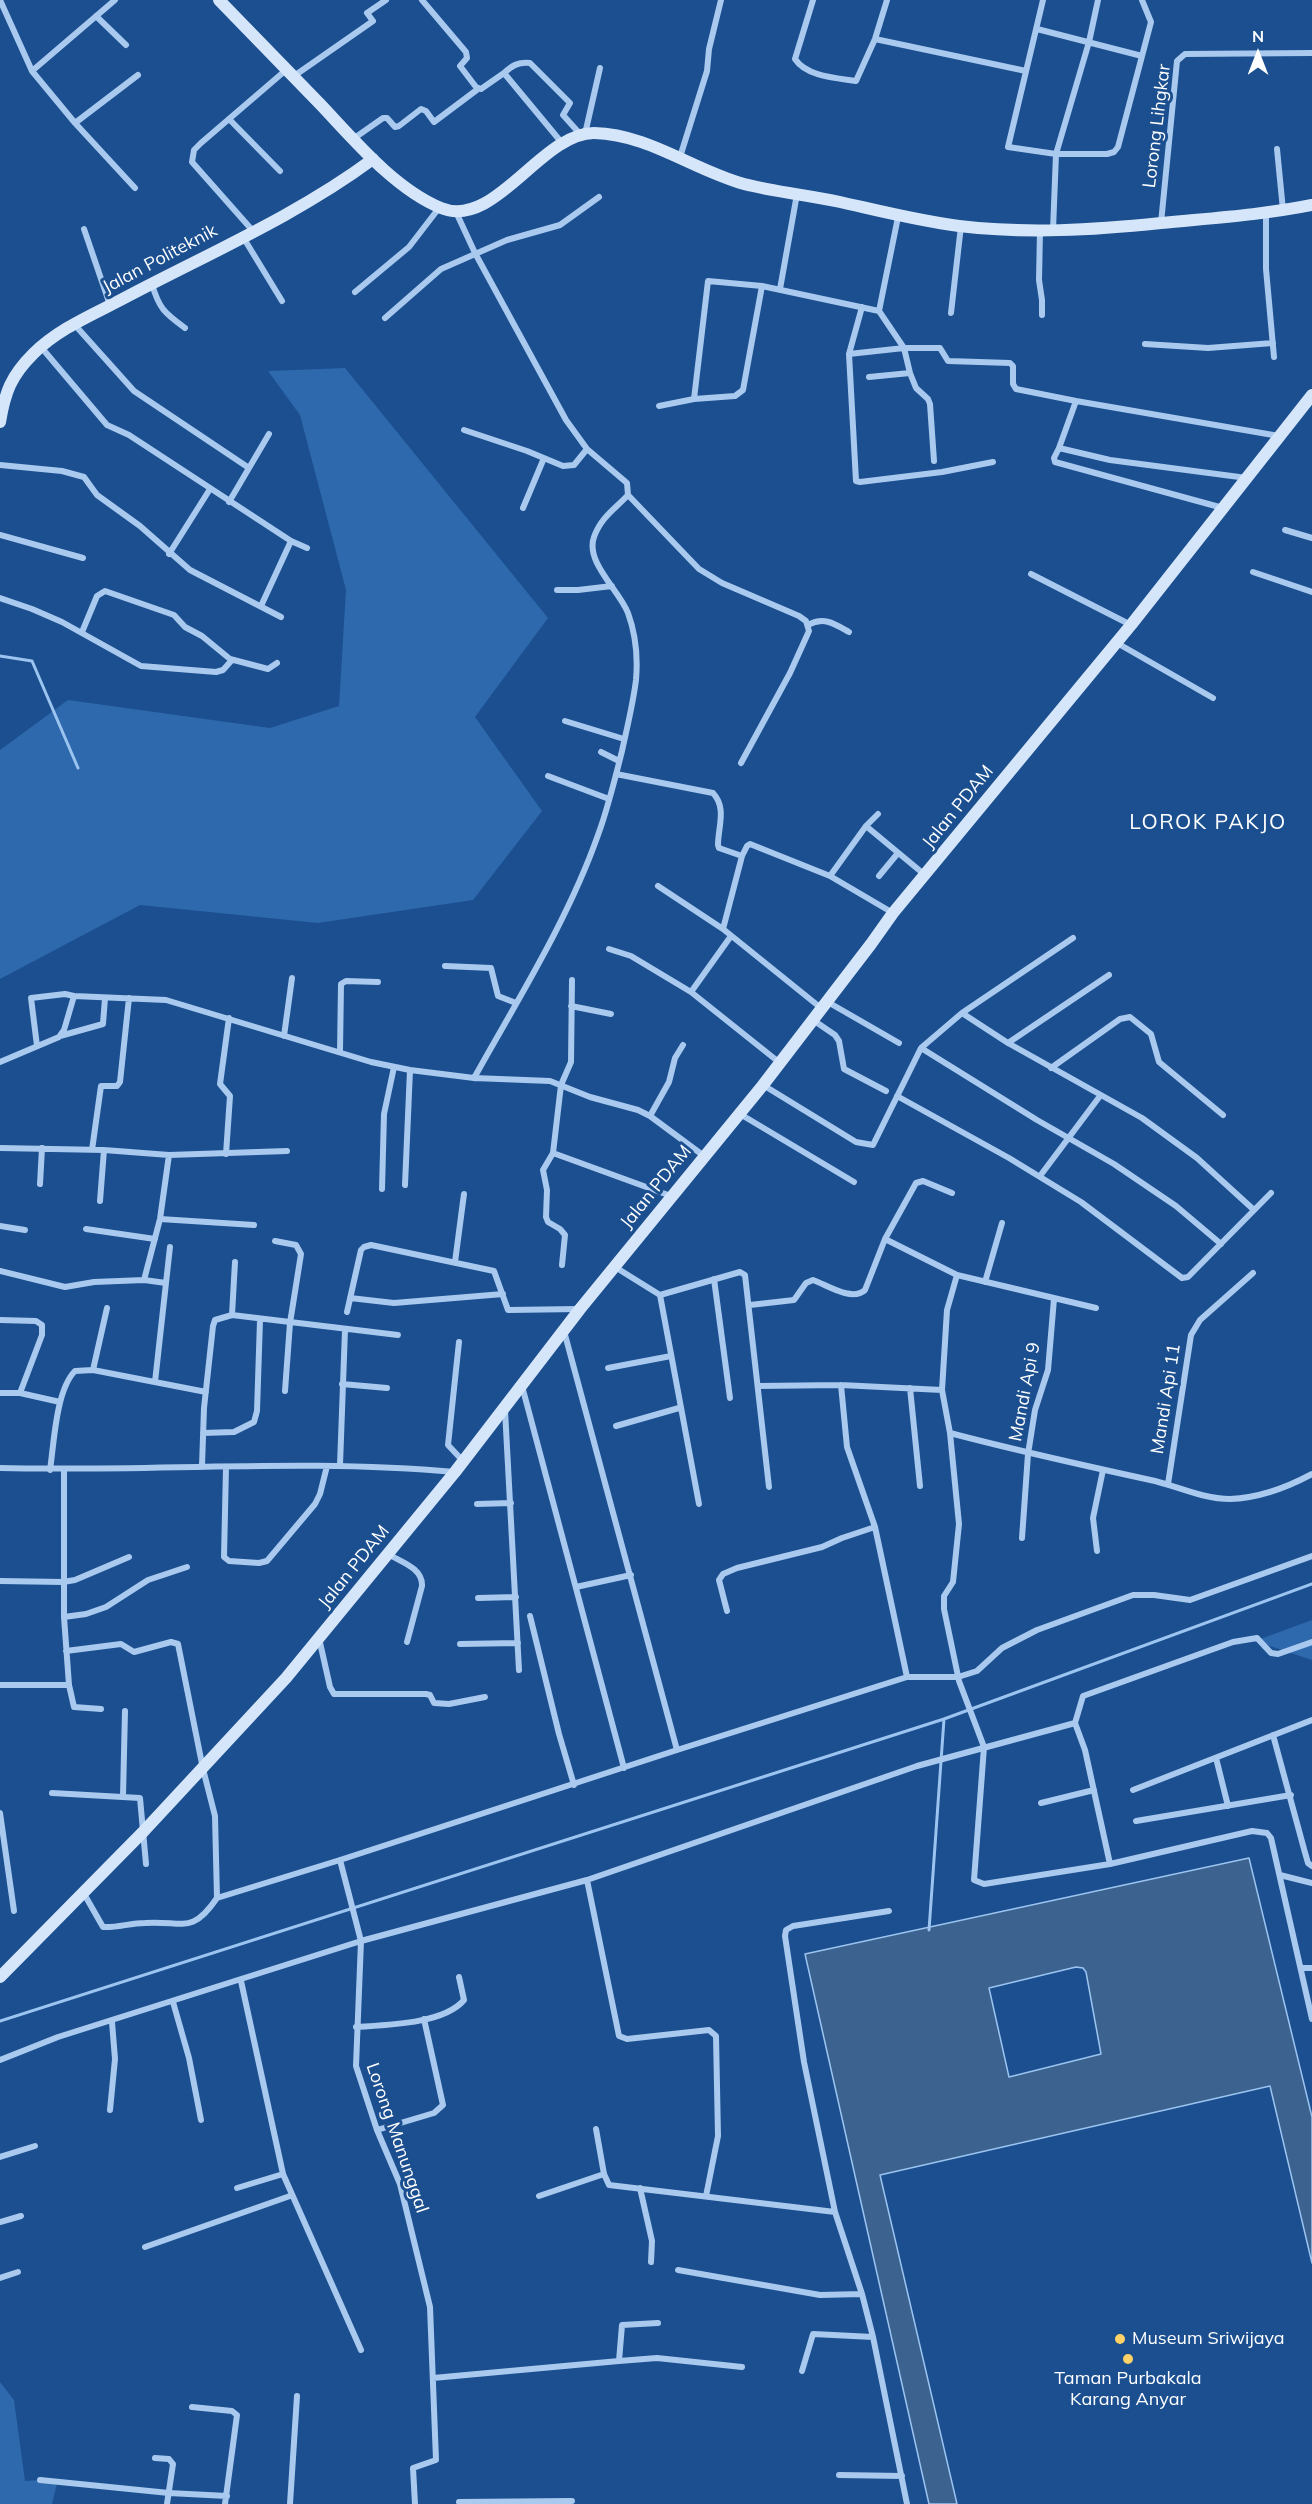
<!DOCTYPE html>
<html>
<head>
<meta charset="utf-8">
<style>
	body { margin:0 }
	#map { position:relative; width:1312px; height:2504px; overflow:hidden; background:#1b4f8f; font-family:Mulish,sans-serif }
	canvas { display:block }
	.north { position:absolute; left:1228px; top:24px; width:60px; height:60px; -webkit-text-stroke:4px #1b4f8f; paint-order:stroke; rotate:0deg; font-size:16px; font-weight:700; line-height:24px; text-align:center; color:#fff }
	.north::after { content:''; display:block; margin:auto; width:21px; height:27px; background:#fff; clip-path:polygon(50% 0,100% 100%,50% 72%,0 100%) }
</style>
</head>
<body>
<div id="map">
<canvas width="1312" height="2504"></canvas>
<div class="north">N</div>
</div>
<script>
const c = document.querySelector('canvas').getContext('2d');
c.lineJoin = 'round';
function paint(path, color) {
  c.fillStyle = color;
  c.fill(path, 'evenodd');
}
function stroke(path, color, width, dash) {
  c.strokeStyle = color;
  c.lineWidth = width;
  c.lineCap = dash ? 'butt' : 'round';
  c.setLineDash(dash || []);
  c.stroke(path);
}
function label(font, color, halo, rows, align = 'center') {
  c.font = font + ' Mulish,sans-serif';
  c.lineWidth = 6;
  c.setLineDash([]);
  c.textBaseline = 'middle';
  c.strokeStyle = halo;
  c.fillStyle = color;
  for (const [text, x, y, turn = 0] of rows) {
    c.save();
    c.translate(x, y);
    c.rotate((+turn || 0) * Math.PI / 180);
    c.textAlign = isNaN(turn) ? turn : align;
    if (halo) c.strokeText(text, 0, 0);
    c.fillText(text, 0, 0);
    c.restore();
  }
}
paint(new Path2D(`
	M345,368L548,618L475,717L542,811L473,900L318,923L140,905L0,979V750L68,700L270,728L339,706L346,590L300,415L268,371Z
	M1312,1620V1660L1255,1641Z
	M0,2382L14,2400L25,2481L58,2479L52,2504H0Z`), '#2e69ad');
const water = new Path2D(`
	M1249,1858L1312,2117V2263L1270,2086L880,2175L957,2504H929L805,1954ZM1076,1967L1083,1968L1086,1972L1101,2054L1009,2077L989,1988Z`);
paint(water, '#3c6290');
stroke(water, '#9cc4f0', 1.5);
stroke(new Path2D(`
	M0,656L32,661L78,768
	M929,1930L944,1719
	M0,2021L944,1719L1312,1584`), '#9cc4f0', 3);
stroke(new Path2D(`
	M0,0L32,71L75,123L135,188
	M422,0L466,52L467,58L460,66L476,87L481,89L504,73L562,143
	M813,0L795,59C807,77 837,78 856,81L875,39L887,0
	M1043,0L1008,147L1056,154H1107L1114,152L1118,147L1151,22L1142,0
	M96,16L126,45
	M1037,29L1142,56
	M875,39L1026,71
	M32,71L115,0
	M504,73C513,65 518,62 530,63L570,103L563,115L581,135
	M294,76L373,21L367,13L386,0
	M229,119L280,171
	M75,123L138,75
	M585,134L600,68
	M353,139L383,118H387L395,127L399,126L421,109L426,111L434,122L478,89
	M1277,149L1283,210
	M680,157L707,71L709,49L721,0
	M456,212L475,253L566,420L587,449L627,483L628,495C615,509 601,517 594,537C585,562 619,590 628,613C636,635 638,657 636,680C633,704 627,728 622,751C615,779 608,808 598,835C568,920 518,999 474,1078
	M1266,214V269L1274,357
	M1161,223L1177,61L1185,54L1312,53
	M84,229L110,305
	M1053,230L1056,154L1089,42L1098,0
	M253,231L192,162L194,150L201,143L286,70
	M1040,231L1039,280L1042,300V315
	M243,237L282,301
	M152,284C159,309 165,313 185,328
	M780,289L797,194
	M355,292L409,247L439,208
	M862,307L849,354L856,481L860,482L942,472L993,462
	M951,313L961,226
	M385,318L441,269L507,240L560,225L599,197
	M74,324L134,391L249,468
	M1145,344L1208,348L1273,343
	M41,347L107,425L129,435L291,541L307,548
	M849,354L904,348H940L948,361L1010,363L1013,366V384L1016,389L1076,401L1059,448L1110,460L1247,478
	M910,373L916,388L928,399L930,404L934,461
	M869,377L910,373L904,348L879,311L898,217
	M694,399L708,281L762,286
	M1076,401L1279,436
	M659,406L694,399L735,396L743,390L762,286L879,311
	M464,430L527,451L563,466L574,465L587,449
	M1059,448L1054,458L1055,462L1223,508
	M0,465L62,471L84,477L97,495L140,526L190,570L281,617
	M628,495L699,569L722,583L799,616L806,621L809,631L790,673L741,763
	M229,502L269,434
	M523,508L544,458
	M1285,530L1312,538
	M0,535L83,558
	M169,554L210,489
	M1253,572L1312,592
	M1031,574L1131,625
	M557,590H578L612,586
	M0,598L32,609L62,622L141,666L216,672L223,670L232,660
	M261,606L291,541
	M808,625C824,616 835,624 849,632
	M82,632L97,596L105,591L174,615L185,627L202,636L230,659L268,669L277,663
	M1117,643L1213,698
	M565,721L624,739
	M601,752L619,761
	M616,774L713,793C727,808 718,827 718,845L719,848L742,856
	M548,776L609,799
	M866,826L925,875
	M830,876L866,826L878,814
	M879,876L898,853
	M658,886L723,929L821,1008
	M723,929L742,856L747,846L750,844L830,876L893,913
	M609,949L631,956L691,992L780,1063
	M445,966L491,968L498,996L516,1003
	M691,992L731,936
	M826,1001L899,1043
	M571,1006L611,1014
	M962,1013L1073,938
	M813,1020L835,1035L839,1041L844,1069L886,1091
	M60,1036L103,1024L105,998
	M284,1036L292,978
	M1008,1043L1109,975
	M37,1046L31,998L65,994L74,996
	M921,1048L1037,1120L1114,1164L1176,1206L1221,1244
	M340,1052L341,984L346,981L378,982
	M0,1062L59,1037L64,1030L74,996L166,1000L371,1062L410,1070L474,1078L550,1081L590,1097L638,1110L650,1116L704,1156
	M1051,1068L1120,1019L1130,1017L1151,1034L1159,1062L1223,1115
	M763,1085L856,1142L873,1145L921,1048L962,1013L1008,1043L1142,1118L1197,1158L1254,1210
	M897,1096L1009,1158L1081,1202L1182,1278L1188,1277L1271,1193
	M740,1114L854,1182
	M650,1116L669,1082L675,1058L683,1045
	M0,1148L104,1150L169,1155L287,1151
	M92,1150L101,1086H117L120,1082L129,998
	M553,1153L671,1196
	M226,1154L230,1096L220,1084L229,1018
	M1040,1176L1100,1096
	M40,1184L42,1148
	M405,1185L410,1070
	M382,1189L384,1114L394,1067
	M100,1201L104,1150
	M160,1219L254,1225
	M0,1226L25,1230
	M86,1229L155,1239
	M885,1239L957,1275L1096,1308
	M275,1241L296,1245L301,1254L290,1323L285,1391
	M455,1262L464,1194
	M562,1265L565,1235L560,1229L548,1222L546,1217L547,1190L543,1170L553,1153L561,1085L571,1062L572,980
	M615,1267L660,1295L740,1272L745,1275L769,1487
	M0,1271L65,1287L94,1282L144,1280L166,1283
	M714,1279L730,1398
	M144,1280L160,1219L169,1155
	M985,1282L1002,1223
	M660,1295L699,1504
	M350,1298L394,1303L503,1294
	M750,1305L794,1300L806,1283L813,1280C827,1285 852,1302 865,1290L885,1239L916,1183L923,1181L952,1193
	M347,1312L361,1250L364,1247L371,1245L494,1271L508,1310L578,1309
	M232,1315L235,1262
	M0,1320L36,1321L42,1325V1335L20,1393
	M564,1331L677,1750
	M459,1342L448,1445L463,1461
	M608,1368L671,1356
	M93,1370L107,1308
	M155,1382L170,1247
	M342,1384L387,1388
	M841,1385L847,1447L875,1527L907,1677
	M522,1386L624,1768
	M758,1386L841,1385L942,1390L950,1433C1018,1451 1086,1466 1155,1481C1179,1487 1204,1499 1230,1499C1260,1498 1286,1488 1312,1474
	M910,1388L920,1486
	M942,1390L947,1310L957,1275
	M0,1393H20L60,1402
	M505,1410L519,1670
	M616,1426L679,1408
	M203,1433L234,1432L254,1422L257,1411L260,1320
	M950,1433L959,1524L953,1582L944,1596V1609L959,1681L984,1747L974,1880L984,1884L1110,1864L1252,1831L1267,1833L1271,1838L1312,2019
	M340,1465L345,1330
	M202,1466L204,1408L213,1326L215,1320L232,1315L398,1335
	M226,1467L224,1557L229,1561L259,1563L267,1561L315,1504L320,1494L327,1466
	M0,1468C152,1472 304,1458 455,1472
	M50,1470C54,1443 56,1390 75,1371L93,1370L206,1392
	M1168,1484L1191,1335L1200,1320L1253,1273
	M477,1504L511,1503
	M1022,1538L1028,1454L1035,1410L1048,1370L1054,1299
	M1097,1551L1093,1518L1103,1470
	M388,1554C401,1562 423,1568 422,1586L407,1642
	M0,1581L63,1582L75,1580L129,1557
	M576,1587L631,1575
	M478,1598L516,1597
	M727,1611L719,1580L723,1574L737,1568L822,1547L842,1538L875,1527
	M530,1616L559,1734L574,1785
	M64,1617L86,1614L106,1607L148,1580L187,1567
	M319,1638L330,1687L334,1694H426L430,1695L434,1703L449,1704L485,1697
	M460,1644L518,1643
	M66,1651L121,1644L134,1652L171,1642L178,1644L203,1769L215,1816L217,1898L340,1860L677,1750L907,1677H958L977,1671L1002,1648L1037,1630L1133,1595H1154L1190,1600L1312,1556
	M0,1685H69L64,1617V1470
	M69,1685L74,1707L101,1709
	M1075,1723L1085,1750L1110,1864
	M1273,1735L1304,1849L1308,1863L1312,1866
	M1216,1758L1228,1806
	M1133,1790L1312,1720
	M52,1793L140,1798L146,1864
	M123,1796L125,1711
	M1041,1803L1094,1790
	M0,1813L14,1911
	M1136,1821L1291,1795
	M340,1860L361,1941L356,2066L377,2130L400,2184L430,2307L436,2460L413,2468L415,2504
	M1280,1875L1312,1883
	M587,1880L619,2036L627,2039L709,2030L716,2036L718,2136L706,2196
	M83,1892L103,1927C117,1928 130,1923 145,1923C182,1920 191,1936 217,1898
	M1301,1968H1312
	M241,1981L283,2174L361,2350
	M173,2002L189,2058L201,2120
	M356,2027C386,2025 444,2024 464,2000L459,1977
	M0,2060L58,2037L361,1941L587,1880L917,1766L1075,1723L1083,1696L1233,1642L1257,1638L1271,1653L1278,1654L1312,1642
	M110,2110L115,2059L112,2022
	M596,2129L604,2174
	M377,2130L434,2113L443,2105L424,2019
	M0,2157L35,2146
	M237,2188L283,2174
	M640,2188L652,2241L651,2262
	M539,2196L604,2174L609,2185L835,2212L862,2294L873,2337L907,2504
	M835,2212L804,2062L785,1936L786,1930L793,1926L889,1911
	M0,2222L21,2216
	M145,2247L290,2196
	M678,2270L820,2295L862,2294
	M0,2278L18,2272
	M619,2361L657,2358L742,2367
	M802,2371L813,2334L873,2337
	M433,2378L619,2361L622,2325L658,2323
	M192,2407L232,2411L237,2415L225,2504
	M155,2458L169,2459L173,2464L167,2504
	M839,2475L902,2476
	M40,2480L169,2493L227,2496
	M459,2502L572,2501
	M290,2504L297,2396`), '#a9c9ee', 6);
stroke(new Path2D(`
	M219,0C253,35 287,70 321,105C355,141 395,189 441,208C495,230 541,133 594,133C648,134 693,170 744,184C775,192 808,195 840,202C880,211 919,221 959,226C1027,234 1093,230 1161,223C1212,218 1262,215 1312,205
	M0,422C5,392 11,376 33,354C60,327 97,313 130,295C212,252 299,214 373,159
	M0,1977L143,1832L286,1678L455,1472L580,1309L763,1085L871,944L893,913L1131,625L1312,395`), '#d6e6fa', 12);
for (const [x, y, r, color] of [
	[1120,2339,6,"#ffd166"],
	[1128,2359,6,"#ffd166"]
]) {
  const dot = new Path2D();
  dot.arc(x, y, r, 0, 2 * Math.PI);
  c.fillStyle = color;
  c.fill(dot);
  stroke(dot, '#1b4f8f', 2);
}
label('18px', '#fff', '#1b4f8f', [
	["Lorong Lihgkar",1157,126,-83],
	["Jalan Politeknik",160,259,-28],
	["Jalan PDAM",958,807,-51],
	["Jalan PDAM",656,1187,-51],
	["Mandi Api 9",1025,1392,-79],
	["Mandi Api 11",1166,1399,-81],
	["Jalan PDAM",354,1567,-51],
	["Lorong Manunggal",397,2138,71]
]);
label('18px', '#fff', '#1b4f8f', [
	["Museum Sriwijaya",1132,2339],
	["Taman Purbakala",1128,2379,"center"],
	["Karang Anyar",1128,2400,"center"]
], 'left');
c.letterSpacing = '1.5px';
label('21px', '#fff', '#1b4f8f', [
	["LOROK PAKJO",1208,823]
]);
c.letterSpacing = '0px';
</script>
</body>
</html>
